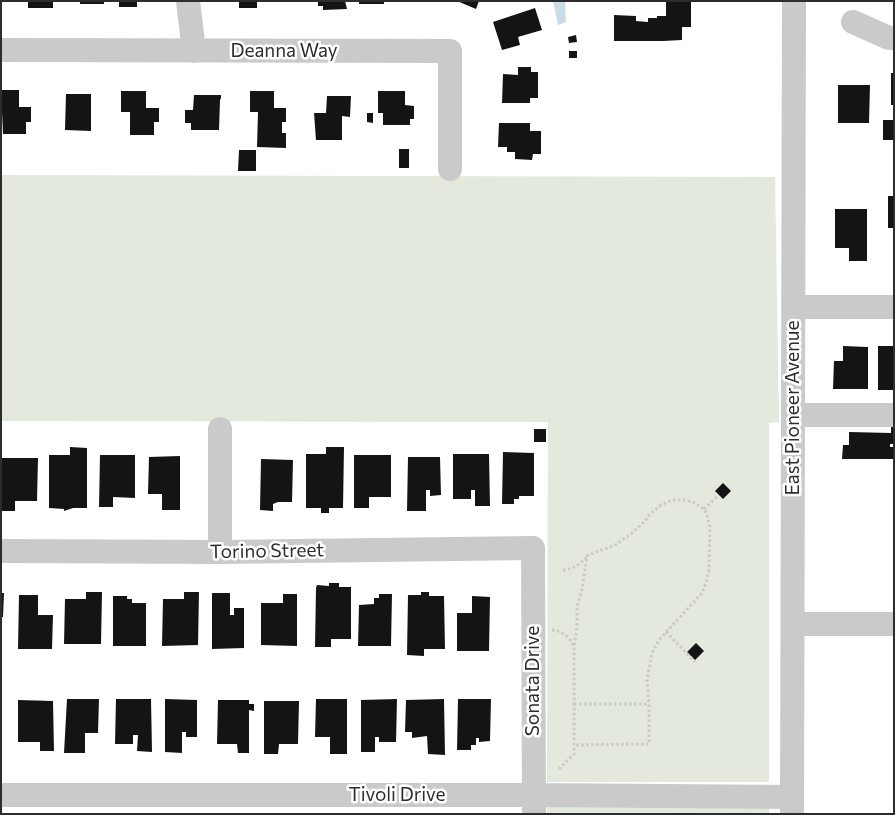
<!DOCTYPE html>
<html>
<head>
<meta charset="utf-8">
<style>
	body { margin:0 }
	#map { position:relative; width:895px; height:815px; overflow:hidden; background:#fff; font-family:Commissioner,sans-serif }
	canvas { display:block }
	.frame { position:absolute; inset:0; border:2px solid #2d2d2d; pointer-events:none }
</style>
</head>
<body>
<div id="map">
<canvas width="895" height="815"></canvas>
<div class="frame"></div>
</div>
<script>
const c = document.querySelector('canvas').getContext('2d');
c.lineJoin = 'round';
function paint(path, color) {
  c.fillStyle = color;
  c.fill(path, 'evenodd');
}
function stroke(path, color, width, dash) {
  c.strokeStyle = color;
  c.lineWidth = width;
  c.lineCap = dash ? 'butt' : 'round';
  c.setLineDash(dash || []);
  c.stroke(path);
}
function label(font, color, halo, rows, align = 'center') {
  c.font = font + ' Commissioner,sans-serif';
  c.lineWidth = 5;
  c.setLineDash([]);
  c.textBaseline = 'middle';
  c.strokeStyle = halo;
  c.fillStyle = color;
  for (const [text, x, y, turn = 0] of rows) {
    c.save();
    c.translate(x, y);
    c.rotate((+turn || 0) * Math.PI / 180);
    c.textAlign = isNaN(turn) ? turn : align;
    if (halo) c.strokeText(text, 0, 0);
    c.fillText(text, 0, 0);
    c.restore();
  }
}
paint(new Path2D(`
	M1,175L775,177L779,422L769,423V782H547L548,422L1,421Z
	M547,804L769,805V814H547Z`), '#e3e9dc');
paint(new Path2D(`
	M553,1H565L566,22L558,25Z`), '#cadce7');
paint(new Path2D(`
	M28,1H53V8H28Z
	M80,1H104V4H80Z
	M119,1H137V7H119Z
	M239,1H257V8H239Z
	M318,1H345L347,9L323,10V6H318Z
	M359,1H384V4H359Z
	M457,1H479L476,9Z
	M666,1H691V27H682V40L663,41H614V15L636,16V21L648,22V18H657V16H666Z
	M535,8L542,30L518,37L520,45L502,50L493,22Z
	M576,35L577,42L569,43L568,37Z
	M569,51H577V58H569Z
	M518,67H531V72H538V98H530V103H502L503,74L518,75Z
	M891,73H894V105H891Z
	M838,85H870L869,123H838Z
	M1,90H19V107H31V122H26V134H3Z
	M121,91H146V108H159V122H154V135H130V112H121Z
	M250,91H274V108H286V122H282V133H286V148L257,147L258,112H250Z
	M378,91H405V105L414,106V119H410V125H383V113H378Z
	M66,94H91V131L65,130Z
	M194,95H221V98L220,100L219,130H191V123H185V110H193Z
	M327,96H351L350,117L342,116V140H316L314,113H326Z
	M367,113H373V123L367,122Z
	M883,120H894V140H883Z
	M499,123H530V131H541V154H533L532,160L515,159V152H507V147H498Z
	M399,149H409V168H399Z
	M239,150H256V171H238Z
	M888,196H894V228H888Z
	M835,209H867V261H849V248H835Z
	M843,346L868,347V389H833L834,361H843Z
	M878,346H893L894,390H878Z
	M891,427H894V444H890V447H894V459H842L843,445H849V432L891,433Z
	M534,429H546V442H534Z
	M70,447L87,448V508H73L64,511V509L49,508V455H70Z
	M326,447H344L343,508H329V513H321V508H306V454H326Z
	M503,452L534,453V496H519V499H514V504H502Z
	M453,454H489L490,506H475V490H471V499H453Z
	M100,455H135V498L113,497V507H99Z
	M354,455H391V497H369V508H354Z
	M180,456V510H162V494H148L149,457Z
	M408,457H440L441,495L430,496V490H426V511H407Z
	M1,458H38L37,501H15V511H1Z
	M261,459L293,460L292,502H278L273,504V511L260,510Z
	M723,483L731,491L723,499L715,491Z
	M329,583H339V587H351V639H331V647H315L316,588L317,585L329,586Z
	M86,592H102L101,644H64L65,599H86Z
	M184,592H199L198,645L162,646L163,599H184Z
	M421,592H429V596H444L445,649H424V656L407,655L408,595H421Z
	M1,593H4L3,617H1Z
	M212,593H230V615H234V608H244V648L212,649Z
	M283,594H297V646L261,645V603H283Z
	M379,594H392L391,646H358L359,605L374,604V598H379Z
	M19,595H38V615H53L52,649H18Z
	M113,596H127V599H132V603H146V646H113Z
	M472,596L490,597L489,651H457V613H472Z
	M696,643L704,651L695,660L687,652Z
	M67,699H99L98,733H85V753H64Z
	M116,699H151L152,752L137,751L138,735H133V744H115Z
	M165,699L197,700V737H186V732H182V753L165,752Z
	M316,699H347V754H330V737H315Z
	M397,699L396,742H379V737H375V752H361V700Z
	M444,699L445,755L428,754L427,736L412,738V732H405L406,700Z
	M458,699H491L490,741L479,742V738H476V745H471V750H457Z
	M18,700L53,701L54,751H40V742H18Z
	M218,700H249V704H254V711L249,710V753H238L237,744H217Z
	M264,701H299L298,744H279L278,754H264Z`), '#141414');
stroke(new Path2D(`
	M704,509L718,496
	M563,570C574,569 579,565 587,557
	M552,630C563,631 569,637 574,646
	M666,632L695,662
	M574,704H649
	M559,769L574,754V647L577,627V607L582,589L587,556L598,551L614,546L632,533L645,521L650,514L661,505L672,500H683L693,502L704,509L707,515L710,527L709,569L707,580L702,593L659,640L652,653L647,680L649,704V744L575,745`), '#cacaca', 3, [2.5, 2.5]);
stroke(new Path2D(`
	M188,1L194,51
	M853,22L889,38H894
	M1,50L450,51V169
	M794,307H894
	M793,415H894
	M220,429V552
	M1,551L220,552L533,548L534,814
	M793,624H894
	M1,795H534L792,797
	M792,814L794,1`), '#cacaca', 24);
label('19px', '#2d2d2d', '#fff', [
	["Deanna Way",284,51],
	["East Pioneer Avenue",793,408,-90],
	["Torino Street",267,551,-1],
	["Sonata Drive",533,681,-90],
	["Tivoli Drive",397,795]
]);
</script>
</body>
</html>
